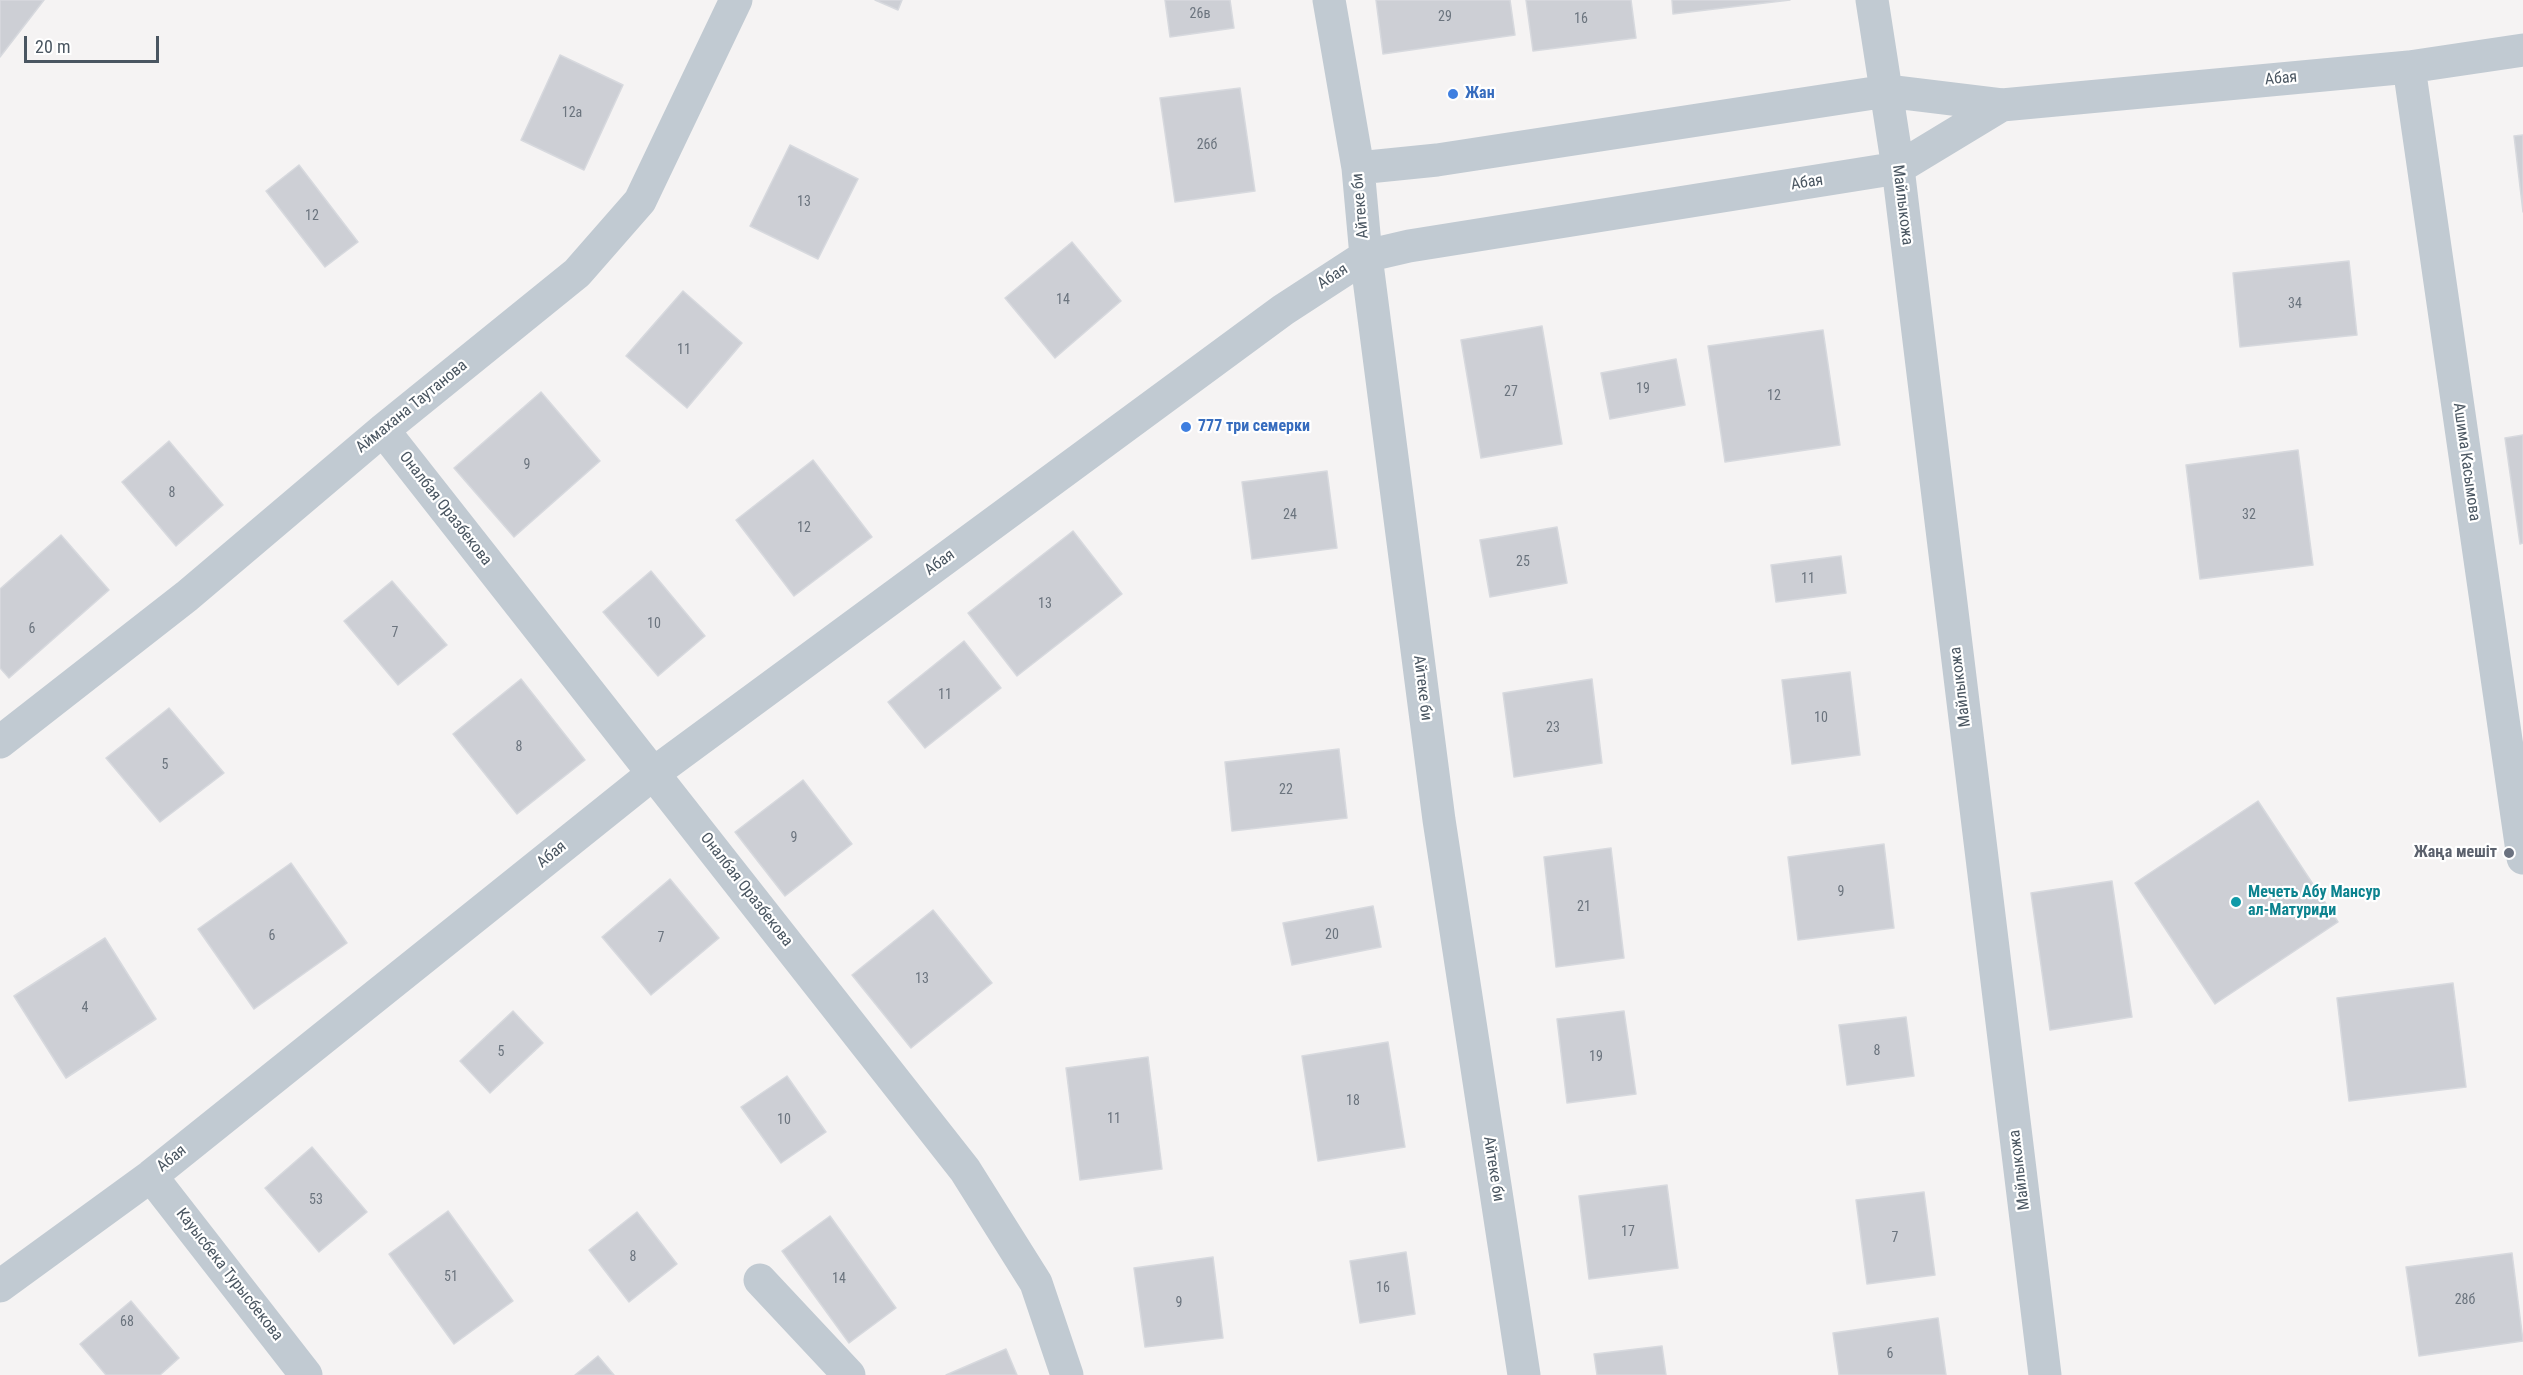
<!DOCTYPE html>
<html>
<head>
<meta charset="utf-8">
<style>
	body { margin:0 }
	#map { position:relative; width:2523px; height:1375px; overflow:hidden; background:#f5f3f3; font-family:"Roboto Condensed",sans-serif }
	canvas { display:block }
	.scale { position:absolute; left:24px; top:36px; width:135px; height:27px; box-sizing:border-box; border:3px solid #4a5661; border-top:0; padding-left:8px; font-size:18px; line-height:21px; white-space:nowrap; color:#4a5661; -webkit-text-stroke:4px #fff; paint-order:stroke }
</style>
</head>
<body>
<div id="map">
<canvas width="2523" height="1375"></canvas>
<div class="scale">20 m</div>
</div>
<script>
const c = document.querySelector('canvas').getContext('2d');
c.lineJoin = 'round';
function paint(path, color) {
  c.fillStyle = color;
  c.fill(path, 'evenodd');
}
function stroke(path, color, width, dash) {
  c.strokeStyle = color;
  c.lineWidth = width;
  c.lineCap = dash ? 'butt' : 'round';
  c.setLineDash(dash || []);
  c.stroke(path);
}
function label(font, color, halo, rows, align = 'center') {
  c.font = font + ' "Roboto Condensed",sans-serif';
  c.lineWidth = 4.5;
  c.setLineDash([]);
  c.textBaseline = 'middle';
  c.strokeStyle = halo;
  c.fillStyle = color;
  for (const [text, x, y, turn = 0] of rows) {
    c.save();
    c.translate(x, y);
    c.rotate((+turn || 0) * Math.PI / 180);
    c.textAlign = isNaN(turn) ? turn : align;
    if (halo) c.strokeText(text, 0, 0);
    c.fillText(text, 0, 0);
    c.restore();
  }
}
const building = new Path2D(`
	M0,0H44L0,57Z
	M875,0H902L898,10Z
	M1165,0H1230L1234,28L1170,37Z
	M1376,0H1510L1515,35L1383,54Z
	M1526,0H1631L1636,38L1533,51Z
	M1672,0H1790L1673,14Z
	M560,55L623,85L584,170L521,140Z
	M1240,88L1255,191L1175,202L1160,98Z
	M2523,135V212L2514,136Z
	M790,145L858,179L818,259L750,226Z
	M299,165L358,242L325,267L266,191Z
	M1072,242L1121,301L1055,358L1005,298Z
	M2349,261L2357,335L2240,347L2233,273Z
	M683,291L742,343L687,408L626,356Z
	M1542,326L1562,444L1481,458L1461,340Z
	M1823,330L1840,445L1725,462L1708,346Z
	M1676,359L1685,405L1610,419L1601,373Z
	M541,392L600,461L514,537L454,468Z
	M2523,435V543L2520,544L2505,438Z
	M169,441L223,505L176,546L122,482Z
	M2298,450L2313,565L2200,579L2186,465Z
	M813,460L872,537L794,596L736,520Z
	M1327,471L1337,548L1252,559L1242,482Z
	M1557,527L1567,583L1490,597L1480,540Z
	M1073,531L1122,594L1017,676L968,613Z
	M61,535L109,590L9,678L0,668V589Z
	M1841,556L1846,593L1776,602L1771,565Z
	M651,571L705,636L658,676L603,612Z
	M392,581L447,645L398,685L344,621Z
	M964,641L1001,688L925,748L888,702Z
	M1850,672L1860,755L1792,764L1782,680Z
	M521,679L585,760L517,814L453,734Z
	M1592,679L1602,763L1514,777L1503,693Z
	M169,708L224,773L160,822L106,758Z
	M1339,749L1347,818L1232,831L1225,762Z
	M803,780L852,844L785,896L735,832Z
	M2258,801L2338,922L2215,1004L2135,883Z
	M1884,844L1894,928L1798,940L1788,857Z
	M1611,848L1624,958L1556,967L1544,857Z
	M291,863L347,943L254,1009L198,929Z
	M670,879L719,938L651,995L602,937Z
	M2112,881L2132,1017L2050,1030L2031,893Z
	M1373,906L1381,947L1292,965L1283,923Z
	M933,910L992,983L911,1048L852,975Z
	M105,938L156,1019L66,1078L14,996Z
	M2453,983L2466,1087L2349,1101L2337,998Z
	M513,1011L543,1043L490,1093L460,1061Z
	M1624,1011L1636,1094L1567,1103L1557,1019Z
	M1906,1017L1914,1076L1847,1085L1839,1025Z
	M1388,1042L1405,1147L1318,1161L1302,1056Z
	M1148,1057L1162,1169L1080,1180L1066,1068Z
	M787,1076L826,1132L781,1163L741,1107Z
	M312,1147L367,1212L319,1252L265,1188Z
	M1667,1185L1678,1268L1589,1279L1579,1196Z
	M1924,1192L1935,1275L1867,1284L1856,1200Z
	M448,1211L513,1301L454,1344L389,1254Z
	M637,1212L677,1264L629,1302L589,1250Z
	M830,1216L896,1308L849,1343L782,1251Z
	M1406,1252L1415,1314L1360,1323L1350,1261Z
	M2512,1253L2523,1341L2419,1356L2406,1267Z
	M1213,1257L1223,1338L1145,1347L1134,1268Z
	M131,1301L179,1358L160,1375H106L80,1344Z
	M1938,1318L1946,1375H1839L1833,1333Z
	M1662,1346L1666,1375H1597L1594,1354Z
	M1006,1349L1017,1375H946Z
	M598,1356L614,1375H575Z`);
paint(building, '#cdcfd5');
stroke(building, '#d7d9de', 1.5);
stroke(new Path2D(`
	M1329,0L1358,168L1366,256L1439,820L1524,1375
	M1872,0L1898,168L2045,1375
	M2409,67L2523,858
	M1358,168L1437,160L1887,91L2002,105L2409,67L2523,50
	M383,430L965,1170L1036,1283L1067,1375
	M0,742L187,596L383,430L577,273L640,201L736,0
	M151,1176L306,1375
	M760,1280L849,1375
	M0,1286L151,1176L654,773L1283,310L1366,256L1409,246L1898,168L2002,105`), '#c1cad2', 33);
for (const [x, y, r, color] of [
	[1453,94,6,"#3f7fe0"],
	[1186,427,6,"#3f7fe0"],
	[2509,853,6,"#6b7280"],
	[2236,902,6,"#0f9aa8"]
]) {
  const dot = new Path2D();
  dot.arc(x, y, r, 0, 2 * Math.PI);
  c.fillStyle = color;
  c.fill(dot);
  stroke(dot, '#fff', 2);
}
label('14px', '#6b747e', null, [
	["26в",1200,14],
	["29",1445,17],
	["16",1581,19],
	["12а",572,113],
	["26б",1207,145],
	["13",804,202],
	["12",312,216],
	["14",1063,300],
	["34",2295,304],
	["11",684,350],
	["19",1643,389],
	["27",1511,392],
	["12",1774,396],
	["9",527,465],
	["8",172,493],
	["24",1290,515],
	["32",2249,515],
	["12",804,528],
	["25",1523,562],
	["11",1808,579],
	["13",1045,604],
	["10",654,624],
	["6",32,629],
	["7",395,633],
	["11",945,695],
	["10",1821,718],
	["23",1553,728],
	["8",519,747],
	["5",165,765],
	["22",1286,790],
	["9",794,838],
	["9",1841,892],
	["21",1584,907],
	["20",1332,935],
	["6",272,936],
	["7",661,938],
	["13",922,979],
	["4",85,1008],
	["8",1877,1051],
	["5",501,1052],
	["19",1596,1057],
	["18",1353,1101],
	["11",1114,1119],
	["10",784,1120],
	["53",316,1200],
	["17",1628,1232],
	["7",1895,1238],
	["8",633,1257],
	["51",451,1277],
	["14",839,1279],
	["16",1383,1288],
	["28б",2465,1300],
	["9",1179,1303],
	["68",127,1322],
	["6",1890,1354]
]);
label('16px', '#4a5661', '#fff', [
	["Абая",2281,79,-5],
	["Абая",1807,183,-9],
	["Майлыкожа",1902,205,83],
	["Айтеке би",1361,206,-95],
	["Абая",1333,277,-33],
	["Аймахана Таутанова",412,407,-39],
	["Ашима Касымова",2466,462,82],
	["Оналбая Оразбекова",445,509,52],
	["Абая",940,563,-36],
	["Майлыкожа",1961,687,-97],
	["Айтеке би",1422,688,83],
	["Абая",552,855,-39],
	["Оналбая Оразбекова",746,890,52],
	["Абая",172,1159,-39],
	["Айтеке би",1493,1169,81],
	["Майлыкожа",2020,1170,-97],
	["Кауысбека Турысбекова",229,1275,52]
]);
label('bold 16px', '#366cbe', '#fff', [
	["Жан",1465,94],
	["777 три семерки",1198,427]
], 'left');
label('bold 16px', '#5b616d', '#fff', [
	["Жаңа мешіт",2497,853]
], 'right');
label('bold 16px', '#0d838f', '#fff', [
	["Мечеть Абу Мансур",2248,893],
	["ал-Матуриди",2248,911]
], 'left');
</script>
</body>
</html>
